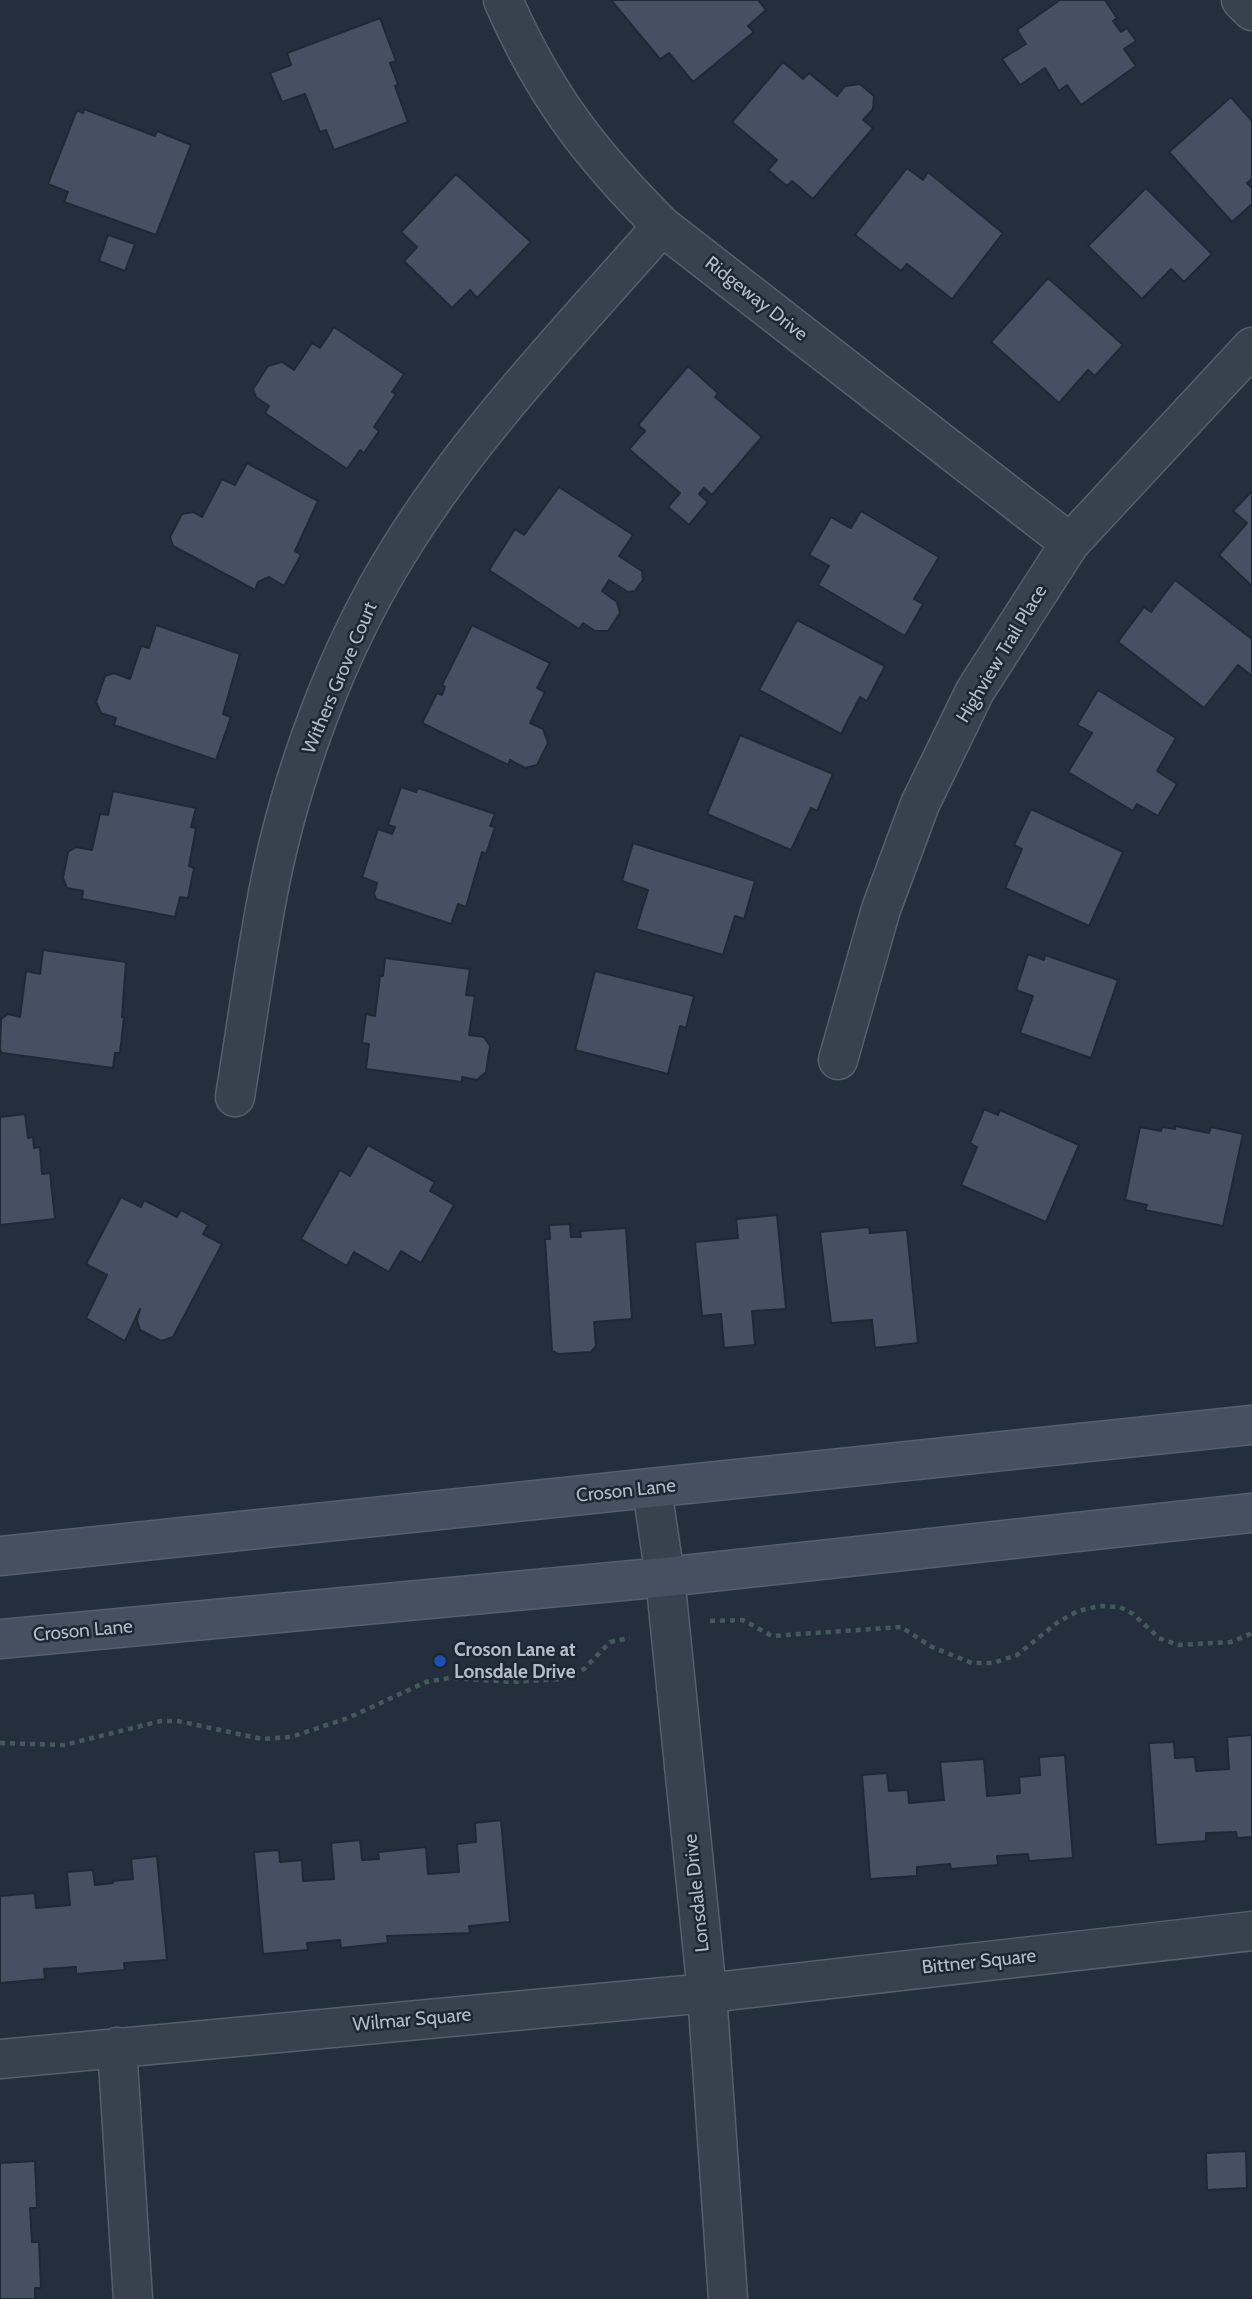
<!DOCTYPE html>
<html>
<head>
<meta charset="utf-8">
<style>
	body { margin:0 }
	canvas { display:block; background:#242f3e }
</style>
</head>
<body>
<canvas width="1252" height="2299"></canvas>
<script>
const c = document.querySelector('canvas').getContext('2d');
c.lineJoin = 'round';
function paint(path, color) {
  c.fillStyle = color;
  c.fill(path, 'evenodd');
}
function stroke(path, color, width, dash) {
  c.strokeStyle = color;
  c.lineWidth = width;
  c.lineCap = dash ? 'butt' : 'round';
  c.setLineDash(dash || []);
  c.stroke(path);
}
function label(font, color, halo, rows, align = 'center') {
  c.font = font + ' Cabin,sans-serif';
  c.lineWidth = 5;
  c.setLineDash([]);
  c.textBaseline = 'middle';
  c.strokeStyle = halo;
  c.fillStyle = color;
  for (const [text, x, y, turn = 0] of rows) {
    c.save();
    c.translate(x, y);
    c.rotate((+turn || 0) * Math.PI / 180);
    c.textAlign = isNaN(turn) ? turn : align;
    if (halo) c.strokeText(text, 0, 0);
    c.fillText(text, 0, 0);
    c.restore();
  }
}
const building = new Path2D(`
	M611,0H758L766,10L748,26L754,32L693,82L669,53L660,59Z
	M1060,0H1105L1117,18L1113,21L1121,32L1127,28L1136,41L1124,49L1136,66L1081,105L1067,85L1059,91L1045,68L1020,85L1002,59L1026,44L1017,30Z
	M380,18L396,61L390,63L398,84L395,86L408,122L334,150L326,130L320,132L305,94L282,102L270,73L291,65L287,53Z
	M783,62L803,79L809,73L837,96L845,86L860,84L874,96L873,109L863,120L873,128L813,199L792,181L787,186L768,170L777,160L732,122Z
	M1231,97L1252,121V179L1247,183L1252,188V204L1232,222L1169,152Z
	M84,109L155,136L157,131L191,145L156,235L64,202L68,192L48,184L77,110L83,113Z
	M907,168L923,180L928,172L1003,233L952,299L907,264L901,271L855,235Z
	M456,174L531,242L477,298L470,290L452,308L404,261L417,247L401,232Z
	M1146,188L1212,254L1184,282L1171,269L1142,299L1088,246Z
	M108,235L135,244L125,271L99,261Z
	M1048,278L1123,345L1095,376L1088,370L1059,403L991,342Z
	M334,327L404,374L392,392L396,394L374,427L379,431L364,453L360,450L347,469L265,413L269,406L256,397L253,389L268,366L282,362L294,370L312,343L320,348Z
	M688,366L718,393L715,397L762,437L712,495L704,488L699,494L708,502L689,525L668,507L680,493L629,449L645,431L638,425Z
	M247,463L318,501L295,551L301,555L284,586L269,577L258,582L255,590L173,546L170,537L182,514L193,512L202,517L222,479L235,485Z
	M559,487L633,535L619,556L642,571L643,580L635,591L628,592L609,580L602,591L617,602L620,613L608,631H595L583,623L579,629L489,570L515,529L524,535Z
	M1252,491V586L1219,555L1247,523L1233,511Z
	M861,511L939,557L914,599L923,604L905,636L818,585L829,566L809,555L831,517L851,528Z
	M1175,580L1252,639V676L1238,665L1204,708L1118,642L1144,607L1151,612Z
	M797,620L885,666L867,701L860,697L841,734L759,690Z
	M156,625L240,654L223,714L231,717L216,760L114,725L116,718L101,713L96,702L105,676L114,673L130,679L141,646L149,648Z
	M472,625L550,663L537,688L545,692L530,723L543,729L548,743L537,765L525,768L510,760L508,765L422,723L437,693L442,695L445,687L442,685Z
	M1098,690L1176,738L1157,771L1177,784L1158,816L1137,804L1133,811L1068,772L1092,733L1077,725Z
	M740,735L833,774L817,811L811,808L791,850L707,814Z
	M401,787L416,792L418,788L495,814L490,826L495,827L486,854L482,852L466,907L458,904L451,924L376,899L374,894L377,883L362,877L378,829L392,834L395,827L388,825Z
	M113,791L196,808L191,827L196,828L189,866L194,868L188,898L180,897L175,917L82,899L83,891L67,888L63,878L68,852L76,847L92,850L100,814L108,815Z
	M1031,809L1123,852L1089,926L1005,888L1022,849L1014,845Z
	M633,843L755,881L744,919L735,916L723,955L636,929L648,890L622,881Z
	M43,950L126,962L122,1017H124L120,1053H115L113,1068L2,1053L0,1050L1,1019L8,1014L20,1017L26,971L40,974Z
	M1028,954L1044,960L1045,955L1118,980L1091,1058L1020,1033L1033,996L1016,990Z
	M385,958L470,969L466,995L475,996L469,1035L484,1037L490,1046L486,1072L477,1080L462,1077V1082L366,1069L369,1044L362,1043L366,1014L375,1016L380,976H383Z
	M595,971L694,996L686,1028L680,1026L668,1074L575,1050Z
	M984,1109L998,1115L1000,1110L1079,1145L1046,1222L961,1185L977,1147L970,1143Z
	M25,1114L28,1138L33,1137L34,1148L40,1147L42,1174L50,1173L55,1219L0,1225V1117Z
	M1175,1126L1209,1133L1211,1127L1243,1134L1223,1226L1145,1210L1147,1205L1125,1200L1140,1127L1161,1131L1162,1127L1175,1129Z
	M368,1145L435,1182L430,1191L454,1205L421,1263L401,1251L389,1272L354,1252L347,1266L301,1239L340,1170L350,1176Z
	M121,1197L141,1207L144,1200L177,1217L181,1210L208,1225L203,1234L222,1244L173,1337L161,1341L140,1330L137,1320L140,1309L125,1341L86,1318L107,1275L86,1264Z
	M777,1215L786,1309L752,1311L755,1345L724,1348L721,1314L702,1316L695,1242L738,1238L736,1219Z
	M570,1224L571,1237H581L580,1231L626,1228L632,1319L594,1322L596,1346L591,1352L558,1354L552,1351L545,1239H550L549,1225Z
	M869,1227L870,1233L907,1230L918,1343L875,1348L872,1320L831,1323L820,1232Z
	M1252,1735V1837L1237,1838L1236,1832L1206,1833V1841L1156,1845L1149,1743L1174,1742L1175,1758L1195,1757L1196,1771L1229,1769L1227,1737Z
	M1065,1755L1073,1858L1029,1861L1028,1854L997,1856L998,1865L951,1869L950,1864L917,1867V1876L870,1879L862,1775L887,1773L889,1791L908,1790L909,1803L944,1800L940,1762L984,1759L987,1796L1020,1793L1019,1777L1040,1775L1039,1757Z
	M501,1820L510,1922L469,1926L470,1933L387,1936L388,1943L341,1948L340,1940L307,1943L308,1950L263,1954L254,1852L279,1850L280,1862L302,1860L303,1881L334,1879L331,1843L360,1840L362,1860L379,1859L378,1852L426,1847L428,1874L459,1872L457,1844L476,1842L475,1823Z
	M157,1856L167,1960L124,1963L125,1970L76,1974V1967L44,1969L45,1979L0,1983V1896L35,1893L36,1908L70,1905L67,1872L93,1870L95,1885L113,1883V1881L133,1879L131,1859Z
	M1246,2151L1247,2188L1207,2190L1206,2153Z
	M35,2161L37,2208H30L32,2242H39L41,2288H35V2299H0V2163Z`);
paint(building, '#455162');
stroke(building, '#1f2835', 2);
const minor = new Path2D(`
	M503,0C544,94 590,154 662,226L1070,543
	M1241,0L1252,11
	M838,1060L881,909L920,804L975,691L1070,543L1252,347
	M235,1097C246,1029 255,961 268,893C290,778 337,649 400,549C473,431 571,330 662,226
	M652,1489L665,1577L707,1993L728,2299
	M117,2047L133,2299
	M0,2059L707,1993L1252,1931`);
const secondary = new Path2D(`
	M0,1556L1252,1425
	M0,1639L665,1577L1252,1513`);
stroke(minor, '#565f6c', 41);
stroke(secondary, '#565f6c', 41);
stroke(new Path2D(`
	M710,1621L743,1620L772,1636L901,1627L932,1647L972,1663H993L1017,1655L1058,1622L1078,1611L1100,1606L1120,1607L1133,1614L1159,1638L1178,1645L1231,1642L1252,1633
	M0,1743L64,1745L161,1721H178L262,1739L291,1737L348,1718L426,1682L449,1678L513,1682L561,1679L584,1669L610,1642L630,1638`), '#44595c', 4.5, [5, 5]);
stroke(minor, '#38414e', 38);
stroke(secondary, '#465061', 38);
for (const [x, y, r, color] of [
	[440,1661,7,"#1a4fb4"]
]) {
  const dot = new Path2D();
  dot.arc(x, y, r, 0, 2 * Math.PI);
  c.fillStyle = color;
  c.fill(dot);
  stroke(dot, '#1d2633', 2.5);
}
label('19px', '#b4bcc9', '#1d2633', [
	["Ridgeway Drive",756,299,38],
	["Highview Trail Place",1002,654,-59],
	["Withers Grove Court",340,678,-67],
	["Croson Lane",626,1491,-6],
	["Croson Lane",83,1631,-5],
	["Lonsdale Drive",697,1893,-96],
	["Bittner Square",979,1962,-6],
	["Wilmar Square",412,2020,-5]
]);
label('bold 19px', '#b4bcc9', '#1d2633', [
	["Croson Lane at",454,1650],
	["Lonsdale Drive",454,1672]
], 'left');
</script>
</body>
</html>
